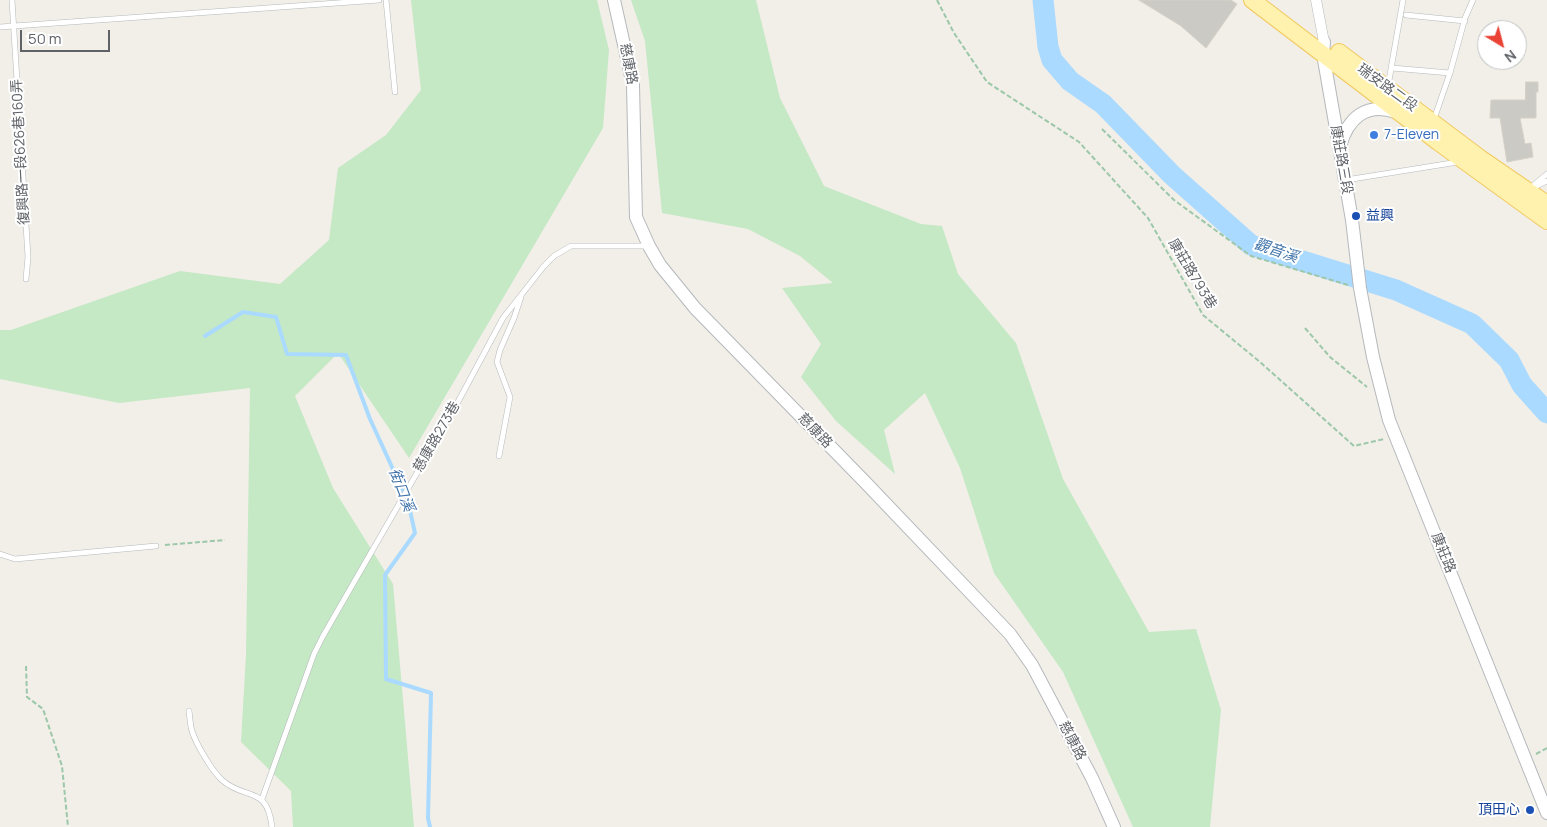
<!DOCTYPE html>
<html>
<head>
<meta charset="utf-8">
<style>
	body { margin:0 }
	#map { position:relative; width:1547px; height:827px; overflow:hidden; background:#f1efe8; font-family:Manrope,sans-serif }
	canvas { display:block }
	.north { position:absolute; left:1477px; top:20px; width:50px; height:50px; box-sizing:border-box; background:#fff; border:1px solid #bfc1c3; border-radius:50%; rotate:143deg; font-size:14px; font-weight:700; line-height:20px; text-align:center; color:#5f6368 }
	.north::after { content:''; display:block; margin:auto; width:18px; height:22px; background:#ea4335; clip-path:polygon(50% 0,100% 100%,50% 72%,0 100%) }
	.scale { position:absolute; left:20px; top:30px; width:90px; height:22px; box-sizing:border-box; border:2px solid #5f6368; border-top:0; padding-left:6px; font-size:15px; line-height:18px; white-space:nowrap; color:#5f6368; -webkit-text-stroke:4px #fff; paint-order:stroke }
</style>
</head>
<body>
<div id="map">
<canvas width="1547" height="827"></canvas>
<div class="north">N</div>
<div class="scale">50 m</div>
</div>
<script>
const c = document.querySelector('canvas').getContext('2d');
c.lineJoin = 'round';
function paint(path, color) {
  c.fillStyle = color;
  c.fill(path, 'evenodd');
}
function stroke(path, color, width, dash) {
  c.strokeStyle = color;
  c.lineWidth = width;
  c.lineCap = dash ? 'butt' : 'round';
  c.setLineDash(dash || []);
  c.stroke(path);
}
function label(font, color, halo, rows, align = 'center') {
  c.font = font + ' Manrope,"Noto Sans TC",sans-serif';
  c.lineWidth = 4;
  c.setLineDash([]);
  c.textBaseline = 'middle';
  c.strokeStyle = halo;
  c.fillStyle = color;
  for (const [text, x, y, turn = 0] of rows) {
    c.save();
    c.translate(x, y);
    c.rotate((+turn || 0) * Math.PI / 180);
    c.textAlign = isNaN(turn) ? turn : align;
    if (halo) c.strokeText(text, 0, 0);
    c.fillText(text, 0, 0);
    c.restore();
  }
}
paint(new Path2D(`
	M411,0H597L609,50L603,128L409,458L338,353L295,396L333,488L393,584L414,827H293L291,791L241,742L246,655L250,388L119,403L0,379V330H11L180,271L280,284L329,240L338,168L386,135L421,90Z
	M631,0H756L780,98L824,186L921,224L942,226L958,274L1016,343L1063,479L1149,632L1196,629L1221,710L1210,827H1133L1063,672L994,573L960,468L925,393L884,430L895,474L836,421L801,377L821,344L782,288L833,283L800,256L748,229L662,213L645,41Z`), '#c5e8c5');
stroke(new Path2D(`
	M205,336L243,312L276,317L287,354L346,355L370,419L408,502L415,533L385,575L386,679L431,693L428,818L430,827`), '#aadaff', 4);
stroke(new Path2D(`
	M1043,0L1048,47L1052,60L1070,81L1103,104L1172,175L1251,245L1396,290L1472,324L1509,360L1522,385L1547,413`), '#aadaff', 21);
const building = new Path2D(`
	M1139,0H1231L1237,4L1206,48L1181,26Z
	M1526,82H1538V92H1536V118H1520L1525,144L1531,143L1533,157L1507,162L1500,118H1490L1491,100H1525Z`);
paint(building, '#cccac5');
stroke(building, '#d6d1c6', 1);
const service = new Path2D(`
	M12,0L28,257L26,279
	M386,0L395,92
	M1406,15L1465,21
	M0,27L379,0
	M1392,68L1450,73
	M1388,86L1403,0
	M1434,119L1450,73L1465,18L1473,0
	M1547,174L1528,190L1547,181
	M1346,180L1458,162
	M499,456L510,397L497,362L500,350L514,318L521,297
	M0,554L15,559L156,546
	M189,711C190,717 190,725 192,731C196,744 212,771 222,780C245,801 267,784 272,827
	M262,799L314,654L323,636L459,400L503,318L544,266L554,256L571,246H648`);
const minor = new Path2D(`
	M1316,0L1324,42`);
const tertiary = new Path2D(`
	M614,0L633,85L636,217L649,246L660,265L695,308L865,482L1010,634L1032,665L1092,778L1114,827
	M1324,42L1323,54L1352,220L1360,288L1373,357L1389,420L1547,813
	M1340,146C1348,118 1366,102 1396,112`);
const primary = new Path2D(`
	M1252,0L1438,142L1547,221
	M1339,52L1480,158L1547,204`);
stroke(service, '#b5b8bc', 6);
stroke(minor, '#b5b8bc', 11);
stroke(tertiary, '#b5b8bc', 14);
stroke(primary, '#f2c960', 18);
stroke(new Path2D(`
	M937,0L954,33L987,82L1079,142L1148,218L1203,315L1260,362L1354,446L1384,439
	M1102,129L1174,200L1251,256L1348,285
	M1305,328L1330,357L1367,387
	M165,545L225,540
	M26,666L27,697L43,709L62,766L68,827
	M1536,754L1547,748`), '#9cc7a9', 2, [5, 2.5]);
stroke(service, '#fff', 5);
stroke(minor, '#fff', 10);
stroke(tertiary, '#fff', 12);
stroke(primary, '#fff2af', 16);
for (const [x, y, r, color] of [
	[1374,135,5,"#3f7fe0"],
	[1356,216,5,"#1a4fb4"],
	[1530,810,5,"#1a4fb4"]
]) {
  const dot = new Path2D();
  dot.arc(x, y, r, 0, 2 * Math.PI);
  c.fillStyle = color;
  c.fill(dot);
  stroke(dot, '#fff', 2);
}
label('14px', '#5f6368', '#fff', [
	["慈康路",628,64,79],
	["瑞安路二段",1387,88,36],
	["復興路一段626巷160弄",21,152,-93],
	["康莊路三段",1341,160,80],
	["康莊路793巷",1192,274,59],
	["慈康路",815,431,46],
	["慈康路273巷",437,437,-60],
	["康莊路",1443,553,68],
	["慈康路",1072,741,62]
]);
label('14px', '#366cbe', '#fff', [
	["7-Eleven",1384,135]
], 'left');
label('14px', '#164399', '#fff', [
	["益興",1366,216],
	["頂田心",1520,810,"right"]
], 'left');
label('italic 15px', '#4174aa', '#fff', [
	["觀音溪",1276,251,19],
	["街口溪",401,490,69]
]);
</script>
</body>
</html>
